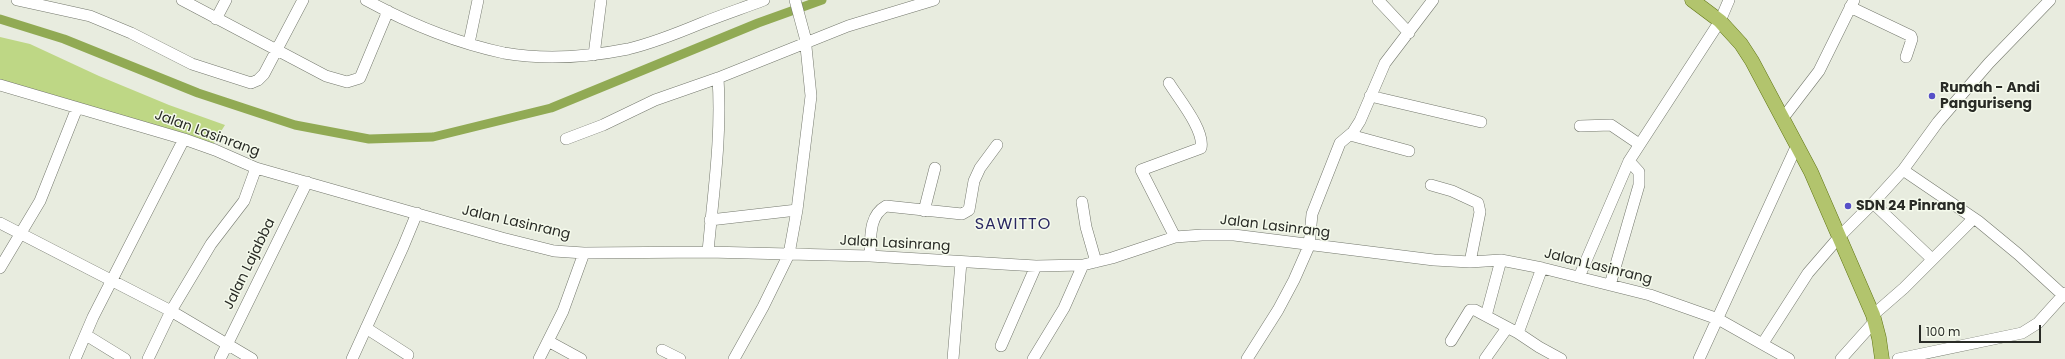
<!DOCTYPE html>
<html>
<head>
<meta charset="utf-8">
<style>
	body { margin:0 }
	#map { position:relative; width:2065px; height:359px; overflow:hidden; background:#e8ecdf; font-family:Poppins,sans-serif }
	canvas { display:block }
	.scale { position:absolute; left:1919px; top:325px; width:122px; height:18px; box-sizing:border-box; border:2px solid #292b26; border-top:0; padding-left:5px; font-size:12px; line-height:14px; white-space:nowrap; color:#292b26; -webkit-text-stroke:3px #f5faec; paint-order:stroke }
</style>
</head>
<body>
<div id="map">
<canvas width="2065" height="359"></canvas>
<div class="scale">100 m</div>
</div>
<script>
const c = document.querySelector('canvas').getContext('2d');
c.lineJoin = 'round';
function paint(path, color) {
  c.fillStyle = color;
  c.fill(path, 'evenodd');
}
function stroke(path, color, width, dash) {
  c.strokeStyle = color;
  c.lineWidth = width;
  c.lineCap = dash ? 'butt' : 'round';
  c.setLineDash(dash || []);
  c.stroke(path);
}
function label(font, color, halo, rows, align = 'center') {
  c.font = font + ' Poppins,sans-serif';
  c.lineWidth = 3;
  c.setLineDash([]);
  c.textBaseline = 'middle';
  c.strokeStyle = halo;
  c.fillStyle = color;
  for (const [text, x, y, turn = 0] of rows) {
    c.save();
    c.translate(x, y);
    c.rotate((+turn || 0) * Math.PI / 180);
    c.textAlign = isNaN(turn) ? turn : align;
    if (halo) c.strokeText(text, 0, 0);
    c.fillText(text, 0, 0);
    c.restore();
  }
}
paint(new Path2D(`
	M0,37L30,44L99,76L169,105L225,125L208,152L0,88Z`), '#bed785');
stroke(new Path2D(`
	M0,19L64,39L198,93L295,125L369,139L433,137L551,108L758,23L822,0`), '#91aa54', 9);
const minor = new Path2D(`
	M17,0L90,16L131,33L192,64L251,83L258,80L264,74L303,0
	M182,0L326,76L347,82L360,78L388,11
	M366,0C408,23 457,43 504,53C544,60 588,57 628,49C653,43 678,33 702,23C722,15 743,8 764,0
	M1378,0L1409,33
	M1850,7L1911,36L1912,39L1906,57
	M216,19L226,0
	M469,43L478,0
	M594,55L601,0
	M1169,83C1178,98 1205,130 1201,148L1141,170L1175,237
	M0,85L184,139L215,150L256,168L502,238L554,251L584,253L708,252L870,256L1036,266L1083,265L1112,258L1175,237L1202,235H1234L1434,260L1470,262L1501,260L1542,268L1650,295L1718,319L1789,359
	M1370,96L1481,122
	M1783,118L1819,71L1854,0
	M1580,126L1611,125L1639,144
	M1350,135L1409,151
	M566,139L603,125L655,100L718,78L848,26L934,0
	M1903,170L1978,221L2018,254L2065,297
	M1431,185L1452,191L1478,203L1480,212L1470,262
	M1082,202L1086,227L1096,262
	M1873,203L1932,259
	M924,211L935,168
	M710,220L797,210
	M0,223L171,311L252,359
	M708,252C713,194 722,137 718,78
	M870,256C871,239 868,216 886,206L962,214L969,210L974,181L980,168L997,145
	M1501,260L1486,316L1518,333
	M0,268L40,201L77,108
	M1542,268L1518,333L1539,347L1561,359
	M1579,277L1629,161L1720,21L1729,0
	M1610,285L1639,185V172L1629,161
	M1873,315L1904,288L1973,219
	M366,328L408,355
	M86,335L125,359
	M548,341L581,359
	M1451,341L1470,310H1475L1486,316
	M1763,343L1808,273L1840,236L1873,203L1903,170L1938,122L1989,63L2050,0
	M1001,346L1036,266
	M662,350L680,359
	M75,359L93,317L184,139
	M148,359L171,311L211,244L244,201L256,168
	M220,359L307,182
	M352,359L403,247L417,213
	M539,359L563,311L584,253
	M734,359L763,307L789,254L797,210L811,96L805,37L795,0
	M953,359L961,262
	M1033,359L1064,308L1083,265
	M1247,359L1278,310L1294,280L1309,246L1312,214L1340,143L1353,132L1360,121L1385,63L1433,0
	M1485,359L1507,328
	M1699,359L1797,145
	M1841,359L1875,321
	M1898,359L2022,333L2038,323L2065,293`);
const major = new Path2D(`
	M1692,0L1720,21L1741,44L1752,61L1811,172L1873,315L1879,338L1882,359`);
stroke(minor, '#74786d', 12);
stroke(major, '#607514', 15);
stroke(minor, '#fff', 11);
stroke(major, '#b2c46d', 14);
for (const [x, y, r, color] of [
	[1932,96,4,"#5750c8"],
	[1848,206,4,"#5750c8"]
]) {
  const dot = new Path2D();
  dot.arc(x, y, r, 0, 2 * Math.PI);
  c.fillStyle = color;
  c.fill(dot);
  stroke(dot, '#f5faec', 1.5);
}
label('bold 14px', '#292b26', '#f5faec', [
	["Rumah - Andi",1940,88],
	["Panguriseng",1940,104],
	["SDN 24 Pinrang",1856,206]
], 'left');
label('14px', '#292b26', '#f5faec', [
	["Jalan Lasinrang",207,134,20],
	["Jalan Lasinrang",516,223,13],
	["Jalan Lasinrang",1275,227,7],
	["Jalan Lasinrang",895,244,3],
	["Jalan Lajabba",250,264,-64],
	["Jalan Lasinrang",1598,267,14]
]);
c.letterSpacing = '1px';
label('16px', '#292761', '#f5faec', [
	["SAWITTO",1013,225]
]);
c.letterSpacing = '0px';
</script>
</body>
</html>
